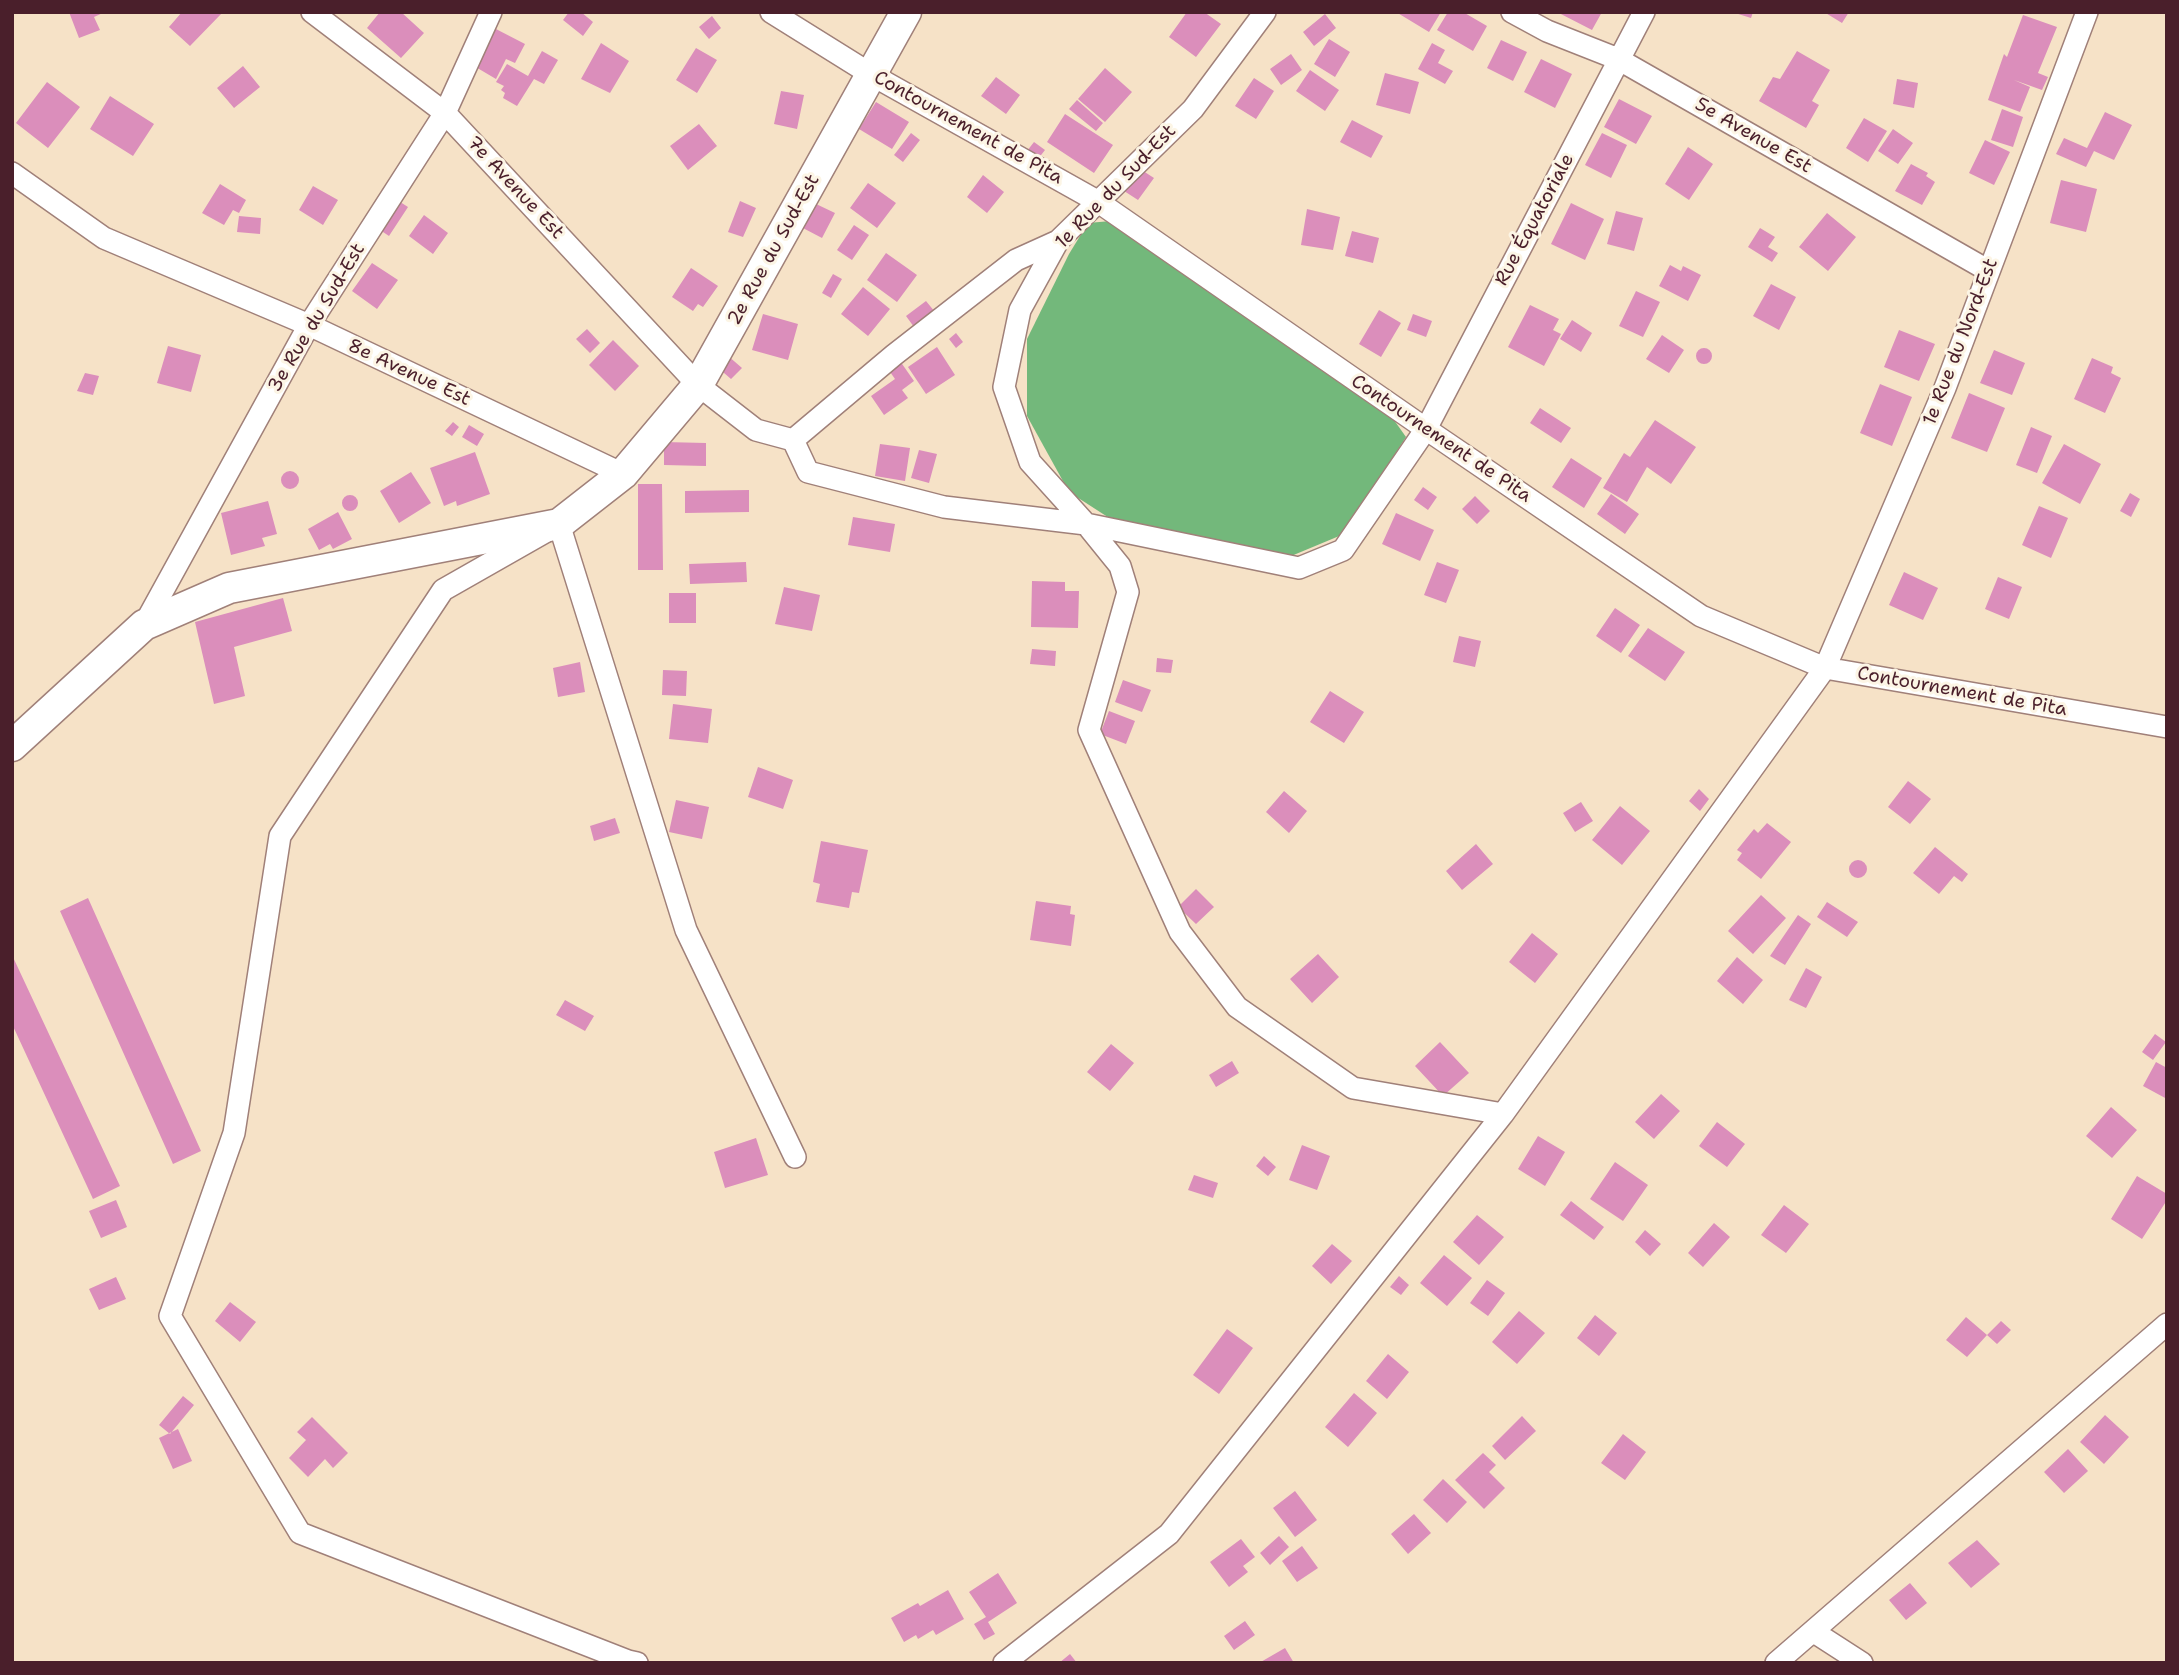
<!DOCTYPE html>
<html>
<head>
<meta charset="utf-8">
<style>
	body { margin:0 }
	#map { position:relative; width:2179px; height:1675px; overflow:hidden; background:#f6e2c7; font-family:"Shantell Sans",sans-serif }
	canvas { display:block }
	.frame { position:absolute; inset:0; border:14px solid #4a1f2b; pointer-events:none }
</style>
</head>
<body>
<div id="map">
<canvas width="2179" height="1675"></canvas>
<div class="frame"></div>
</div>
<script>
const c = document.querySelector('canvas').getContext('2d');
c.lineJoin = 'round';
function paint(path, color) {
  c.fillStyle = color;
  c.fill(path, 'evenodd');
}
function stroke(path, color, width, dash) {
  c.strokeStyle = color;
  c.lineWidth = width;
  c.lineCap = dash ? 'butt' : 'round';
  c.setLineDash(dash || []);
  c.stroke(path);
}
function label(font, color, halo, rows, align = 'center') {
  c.font = font + ' "Shantell Sans",sans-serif';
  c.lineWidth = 6;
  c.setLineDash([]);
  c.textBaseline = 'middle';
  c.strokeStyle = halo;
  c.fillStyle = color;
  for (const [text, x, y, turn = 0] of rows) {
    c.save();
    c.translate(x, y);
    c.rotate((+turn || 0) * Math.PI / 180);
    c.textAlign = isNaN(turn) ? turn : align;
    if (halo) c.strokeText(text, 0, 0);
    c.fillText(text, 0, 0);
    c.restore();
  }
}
paint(new Path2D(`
	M1111,221L1389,413L1406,437L1344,534L1284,559L1117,523L1069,492L1027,416V339L1069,254L1088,223Z`), '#73b87b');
paint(new Path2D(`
	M69,12H105L94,17L100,30L79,38Z
	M182,12H223L190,46L169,27Z
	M380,12H401L424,33L401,58L367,28Z
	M569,12H581L593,22L583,36L563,20Z
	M1187,12H1204L1221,24L1196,57L1169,37Z
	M1396,12H1441L1429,32Z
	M1448,12H1463L1487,26L1473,51L1437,30Z
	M1557,12H1602L1592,30Z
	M1732,12H1753L1751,18Z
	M1824,12H1849L1842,23Z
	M1325,14L1336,28L1314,46L1303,32Z
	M2023,15L2057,27L2038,73L2048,77L2042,90L2014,80L2030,87L2020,112L1988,100L2004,54L2007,57Z
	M712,16L721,28L709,39L699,27Z
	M494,28L525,44L515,63L506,59L496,79L474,66Z
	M1329,39L1350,52L1335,77L1314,64Z
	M1501,40L1527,52L1513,81L1487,68Z
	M601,43L629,61L610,93L581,79Z
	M1432,43L1445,50L1438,63L1453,71L1445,84L1418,69Z
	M696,48L717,60L697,93L676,80Z
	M542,51L558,60L544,84L534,79L517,106L503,98L505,93L501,90L504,86L496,82L507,64L528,76Z
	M1797,51L1830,70L1812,101L1819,105L1806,128L1759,101L1773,77L1780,79Z
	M1291,54L1302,70L1281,85L1270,69Z
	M1541,59L1572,74L1555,108L1524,92Z
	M243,66L260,87L234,108L217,88Z
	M1105,68L1132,92L1105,122L1078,99Z
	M1310,70L1339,90L1325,111L1296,91Z
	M1385,73L1419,82L1410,114L1376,105Z
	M996,77L1020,95L1006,114L981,96Z
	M1254,78L1274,91L1256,119L1235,106Z
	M1897,79L1918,83L1914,108L1893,104Z
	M47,82L80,107L48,148L16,123Z
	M781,91L804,95L797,129L774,124Z
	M110,96L154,124L133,156L90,129Z
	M1619,99L1652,116L1636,144L1604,127Z
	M1077,100L1103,123L1096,131L1069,109Z
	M876,102L909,122L892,149L859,129Z
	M2002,109L2023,117L2013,147L1991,140Z
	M2105,112L2132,125L2114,160L2094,151L2086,167L2056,154L2064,138L2087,148Z
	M1065,114L1113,145L1094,173L1047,142Z
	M1864,118L1887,131L1868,162L1846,148Z
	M1352,120L1383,136L1371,158L1340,142Z
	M699,124L717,146L688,170L670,146Z
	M1893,129L1913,143L1898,164L1878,151Z
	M911,133L920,140L903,162L894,155Z
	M1602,133L1627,145L1611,178L1585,165Z
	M1985,140L2010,152L1994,185L1969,173Z
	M1034,142L1045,150L1038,159L1027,151Z
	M1688,147L1713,164L1689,200L1665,184Z
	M1911,164L1928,173L1926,176L1935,182L1922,205L1895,191Z
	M1137,167L1154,178L1138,200L1121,189Z
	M983,175L1004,192L987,213L967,197Z
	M2061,180L2097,189L2086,232L2050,223Z
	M868,183L896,203L877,228L850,208Z
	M220,184L246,200L239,213L233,210L224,225L202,213Z
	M313,186L338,200L323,225L299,210Z
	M397,200L408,207L389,236L377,228Z
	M740,201L756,208L743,237L728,232Z
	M814,203L835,213L822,238L801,227Z
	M1571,203L1604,219L1585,260L1551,244Z
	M1307,209L1340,217L1333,250L1301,245Z
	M1616,211L1643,218L1634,251L1607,244Z
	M1827,213L1856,237L1828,271L1799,247Z
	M424,215L448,233L433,254L409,236Z
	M239,216L261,218L260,234L237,232Z
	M854,225L869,235L852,260L837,250Z
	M1760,228L1775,237L1768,247L1778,253L1772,262L1748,247Z
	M1352,231L1379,238L1373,263L1345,256Z
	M886,253L917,275L897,302L867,280Z
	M372,263L398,280L377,309L352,291Z
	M1670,265L1681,271L1683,266L1701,275L1688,301L1659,286Z
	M691,268L718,286L703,307L698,304L693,311L672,297Z
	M833,274L842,279L831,298L822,293Z
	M1771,284L1796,297L1779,330L1753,316Z
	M863,287L890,309L868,336L841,314Z
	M1636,291L1660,302L1643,337L1619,326Z
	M926,301L935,312L914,327L906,316Z
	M1530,305L1559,319L1553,330L1561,334L1544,366L1508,347Z
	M1379,310L1401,323L1381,357L1359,344Z
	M763,314L798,324L788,360L752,350Z
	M1413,314L1432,321L1426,337L1407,330Z
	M1572,320L1592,333L1581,352L1560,339Z
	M587,329L600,343L590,353L576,339Z
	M1899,330L1935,344L1919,381L1884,367Z
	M956,333L963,342L956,348L949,339Z
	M1662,335L1684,350L1669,373L1646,359Z
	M613,340L639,366L615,391L589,365Z
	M168,346L201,355L191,392L157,383Z
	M937,347L955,375L926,394L908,367Z
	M1696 356a8 8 0 1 1 16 0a8 8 0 1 1-16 0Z
	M1994,350L2025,363L2012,395L1980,383Z
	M727,355L742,368L731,379L716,366Z
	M2092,358L2113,367L2111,373L2121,378L2105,413L2074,399Z
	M900,361L914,381L902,390L908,398L884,415L871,396L895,379L888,369Z
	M85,373L99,376L93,395L77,391Z
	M1880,384L1912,397L1892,446L1860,433Z
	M1969,393L2005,408L1987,452L1951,438Z
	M1540,408L1571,428L1561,443L1530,423Z
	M1655,420L1696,447L1671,484L1647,467L1627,502L1603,488L1624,453L1630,457Z
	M453,422L459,427L452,436L445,431Z
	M469,425L484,434L477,446L462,437Z
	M2031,427L2052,436L2037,473L2016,465Z
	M664,442L706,443V466L664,465Z
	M880,444L910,448L905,481L875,476Z
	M2064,444L2101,464L2080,504L2042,483Z
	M919,450L937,454L929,483L911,478Z
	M475,452L490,494L457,506L456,501L444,506L430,468Z
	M1571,458L1602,478L1584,508L1552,487Z
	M281 480a9 9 0 1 1 18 0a9 9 0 1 1-18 0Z
	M411,472L431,503L399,523L380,491Z
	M638,484H662L663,570H638Z
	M1423,487L1437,497L1428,510L1414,500Z
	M749,490V512L685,513V491Z
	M2130,493L2140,499L2131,517L2120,511Z
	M1611,494L1639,514L1625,534L1597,514Z
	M342 503a8 8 0 1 1 16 0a8 8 0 1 1-16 0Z
	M1475,496L1490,511L1477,524L1462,509Z
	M268,501L277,534L262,538L265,546L231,555L221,513Z
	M2039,506L2068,518L2051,558L2022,545Z
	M338,512L352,539L333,549L330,544L319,550L308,529Z
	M1396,513L1434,530L1420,561L1382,544Z
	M853,517L895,524L890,552L848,545Z
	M746,562L747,582L690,584L689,564Z
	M1437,562L1459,570L1446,603L1424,595Z
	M1904,572L1938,588L1923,620L1889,605Z
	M1998,577L2022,587L2009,619L1985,609Z
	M1032,581L1065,582V591H1079L1078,628L1031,627Z
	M784,587L820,595L812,631L775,624Z
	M669,593H696V623H669Z
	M283,598L292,631L234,647L245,696L214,704L195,622Z
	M1615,608L1640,625L1621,653L1596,636Z
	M1648,628L1685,652L1665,681L1628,656Z
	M1459,636L1481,641L1475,667L1453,662Z
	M1032,649L1056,651L1055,666L1030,664Z
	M1157,658L1173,660L1171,673L1156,672Z
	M580,662L585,692L558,697L553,668Z
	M663,670L687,671L686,696L662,695Z
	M1123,680L1151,690L1142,712L1115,702Z
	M1330,691L1364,712L1344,743L1310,722Z
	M673,704L712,709L708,743L669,739Z
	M1109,711L1135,721L1126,744L1100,734Z
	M758,767L793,780L783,809L748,797Z
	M1908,781L1931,799L1910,824L1888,807Z
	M1699,789L1709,799L1700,811L1689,801Z
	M1284,791L1307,811L1289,833L1266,812Z
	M676,800L709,807L702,839L669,832Z
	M1581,802L1593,821L1575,832L1563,813Z
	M1620,806L1650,831L1622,865L1592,840Z
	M615,818L620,833L594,841L590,826Z
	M1767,823L1791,842L1761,879L1737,860L1742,853L1737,850L1754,829L1758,833Z
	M821,841L868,850L859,893L852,892L849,908L816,902L820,884L813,882Z
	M1476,844L1493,864L1462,890L1446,871Z
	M1935,847L1968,874L1962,882L1954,876L1939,894L1913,873Z
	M1849 869a9 9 0 1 1 18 0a9 9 0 1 1-18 0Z
	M1196,889L1214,907L1196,924L1178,907Z
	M1761,895L1786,918L1753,954L1728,931Z
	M88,898L201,1151L173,1164L60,911Z
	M1036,901L1071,906L1070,914L1075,915L1071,946L1030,940Z
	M1827,902L1858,922L1847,937L1817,917Z
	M1798,915L1811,924L1785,965L1770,956Z
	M1532,933L1558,954L1535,983L1509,962Z
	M1318,954L1339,977L1312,1003L1290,979Z
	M12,955L120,1186L93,1199L12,1024Z
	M1737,957L1763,980L1743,1004L1717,981Z
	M1806,968L1822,977L1806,1008L1789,1000Z
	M565,1000L594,1016L585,1031L556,1015Z
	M2155,1034L2166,1042L2153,1060L2142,1052Z
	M1440,1042L1469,1073L1443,1096L1415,1066Z
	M1111,1044L1134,1063L1110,1091L1087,1072Z
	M1232,1061L1239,1073L1216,1087L1209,1075Z
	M2156,1062L2167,1068V1099L2143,1086Z
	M1661,1094L1680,1111L1654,1139L1635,1122Z
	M2111,1107L2137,1130L2112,1158L2086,1136Z
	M1717,1122L1745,1144L1727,1167L1699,1146Z
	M1538,1136L1565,1152L1545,1186L1518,1169Z
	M756,1138L768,1175L725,1188L714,1152Z
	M1302,1145L1330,1156L1317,1190L1289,1180Z
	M1264,1156L1276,1167L1268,1176L1256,1166Z
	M1615,1162L1648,1185L1623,1221L1590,1199Z
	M1194,1175L1218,1183L1213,1198L1188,1190Z
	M2137,1176L2167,1194V1200L2142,1239L2111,1219Z
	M116,1200L127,1227L101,1238L89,1211Z
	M1571,1201L1604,1227L1594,1240L1560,1215Z
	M1784,1205L1809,1224L1786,1253L1761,1235Z
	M1477,1215L1504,1237L1479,1265L1453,1242Z
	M1714,1223L1730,1237L1703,1267L1688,1253Z
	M1645,1230L1661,1244L1650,1256L1635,1242Z
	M1332,1244L1352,1261L1331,1284L1312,1266Z
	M1444,1255L1472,1278L1447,1306L1420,1283Z
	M1399,1276L1409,1285L1401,1295L1390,1287Z
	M116,1277L126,1299L99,1310L89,1289Z
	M1487,1280L1505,1293L1488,1316L1470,1303Z
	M230,1302L256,1322L240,1342L215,1321Z
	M1519,1311L1545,1333L1517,1364L1492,1342Z
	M1595,1315L1617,1333L1599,1356L1577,1338Z
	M1966,1317L1987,1335L1967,1357L1946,1340Z
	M2001,1321L2011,1330L1997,1344L1987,1335Z
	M1227,1329L1253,1348L1219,1394L1193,1375Z
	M1388,1354L1409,1372L1387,1399L1366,1381Z
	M1354,1393L1377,1413L1348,1447L1325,1427Z
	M183,1396L194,1405L170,1434L159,1425Z
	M2105,1415L2129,1437L2104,1464L2080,1442Z
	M1522,1416L1536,1431L1505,1460L1492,1446Z
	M312,1417L348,1453L333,1468L325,1459L308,1477L289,1458L306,1440L297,1432Z
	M178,1429L192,1461L173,1469L159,1438Z
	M1623,1434L1646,1452L1625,1480L1601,1463Z
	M2068,1449L2088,1471L2064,1493L2044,1472Z
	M1483,1453L1496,1465L1489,1472L1505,1488L1484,1509L1455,1480Z
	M1443,1479L1467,1502L1447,1523L1423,1500Z
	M1295,1491L1317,1520L1295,1537L1273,1508Z
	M1414,1514L1431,1533L1408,1554L1391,1534Z
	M1279,1536L1289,1547L1270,1565L1260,1553Z
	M1241,1539L1255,1557L1243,1566L1248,1572L1229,1587L1210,1562Z
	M1977,1540L2000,1564L1971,1588L1948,1563Z
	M1302,1546L1318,1568L1297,1582L1282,1561Z
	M998,1573L1017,1603L988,1622L995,1634L984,1640L974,1624L986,1617L969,1592Z
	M1910,1583L1927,1603L1906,1620L1889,1600Z
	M948,1590L964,1619L936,1635L933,1630L918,1639L916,1635L904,1642L891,1618L918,1603L920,1606Z
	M1245,1621L1255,1635L1234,1650L1224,1636Z
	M1285,1648L1294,1663H1259Z
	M1070,1654L1077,1663H1059Z`), '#db8ebb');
const street = new Path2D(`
	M312,12L445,113L698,385L756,430L793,440L894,355L1016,260L1058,241
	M771,12L872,75L1097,201L1426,429L1701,616L1825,668L2167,727
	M1265,12L1193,109L1058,241L1020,310L1004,387L1030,462L1086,524L1120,566L1128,592L1089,730L1180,932L1237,1007L1353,1088L1503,1114
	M1512,12L1547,31L1618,59L1989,271
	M12,173L104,238L309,325L623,474
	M793,440L808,472L944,507L1086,524L1299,568L1343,550L1426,429L1644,12
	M144,625L309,325L445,113L491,12
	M1814,1632L1862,1663
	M637,1663L628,1661L300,1533L170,1316L234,1133L280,836L443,590L559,524L686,930L795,1157
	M1004,1663L1169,1534L1503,1114L1825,668L1945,388L2087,12
	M1776,1663L2167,1324`);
const secondary = new Path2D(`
	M12,746L144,625L229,588L559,524L623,474L698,385L906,12`);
stroke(street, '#a08079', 24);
stroke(secondary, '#a08079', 33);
stroke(street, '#fff', 21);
stroke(secondary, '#fff', 30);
label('19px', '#4a1f2b', '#fcf5e5', [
	["Contournement de Pita",968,128,29],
	["5e Avenue Est",1753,136,30],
	["1e Rue du Sud-Est",1116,187,-46],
	["7e Avenue Est",515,188,47],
	["Rue Équatoriale",1535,220,-62],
	["2e Rue du Sud-Est",774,250,-61],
	["3e Rue du Sud-Est",317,318,-59],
	["1e Rue du Nord-Est",1961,342,-69],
	["8e Avenue Est",409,373,25],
	["Contournement de Pita",1441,439,34],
	["Contournement de Pita",1962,692,10]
]);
</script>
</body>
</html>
